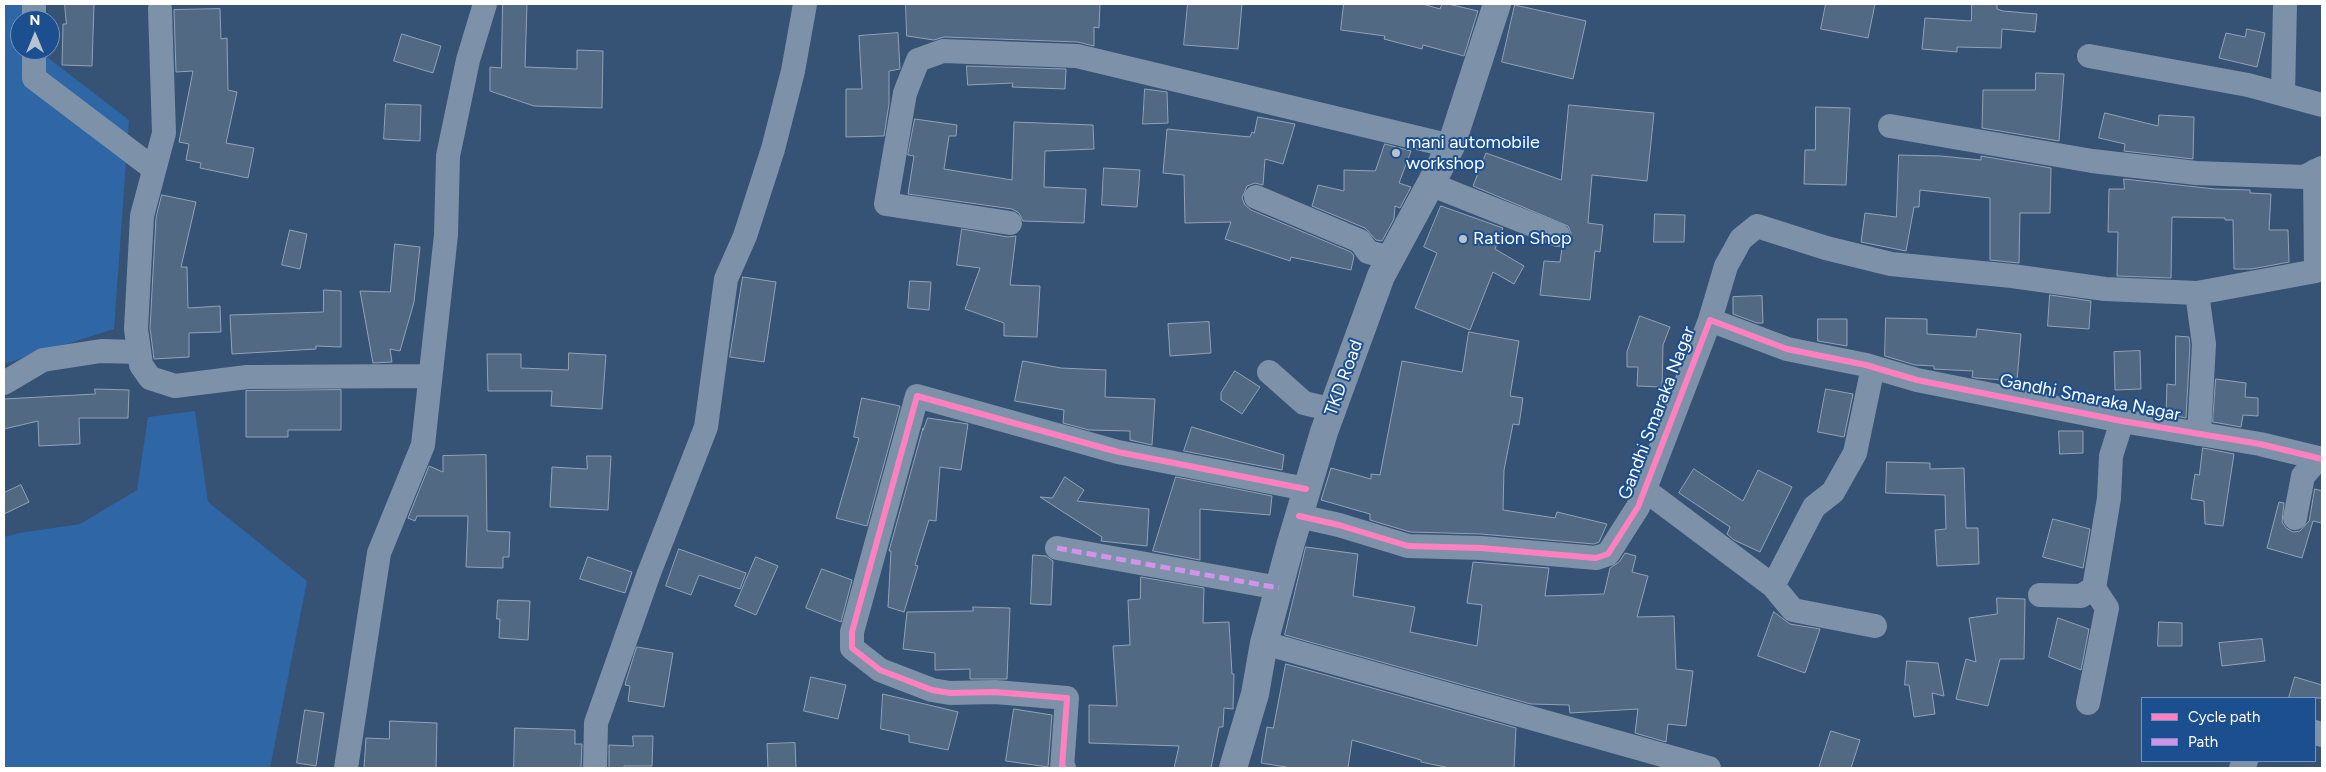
<!DOCTYPE html>
<html>
<head>
<meta charset="utf-8">
<style>
	body { margin:0 }
	#map { position:relative; width:2326px; height:772px; overflow:hidden; background:#365274; font-family:Figtree,sans-serif }
	canvas { display:block }
	.frame { position:absolute; inset:0; border:5px solid #fff; pointer-events:none }
	.legend { position:absolute; left:2141px; top:697px; width:175px; height:65px; box-sizing:border-box; background:#1b4f8f; border:1px solid #7695bc; margin:0; padding:6px 9px; list-style:none; font-size:15px; color:#fff }
	.legend li { display:flex; align-items:center; gap:10px; height:25px }
	.legend b { width:25px; border:1px solid #7695bc }
	.north { position:absolute; left:10px; top:10px; width:50px; height:50px; box-sizing:border-box; background:#1b4f8f; border:1px solid #7695bc; border-radius:50%; rotate:0deg; font-size:14px; font-weight:700; line-height:20px; text-align:center; color:#fff }
	.north::after { content:''; display:block; margin:auto; width:18px; height:22px; background:#b9c2ce; clip-path:polygon(50% 0,100% 100%,50% 72%,0 100%) }
</style>
</head>
<body>
<div id="map">
<canvas width="2326" height="772"></canvas>
<div class="frame"></div>
<ul class="legend">
<li><b style="height:6px;background:#ff80c0"></b>Cycle path</li>
<li><b style="height:6px;background:#d193ec"></b>Path</li>
</ul>
<div class="north">N</div>
</div>
<script>
const c = document.querySelector('canvas').getContext('2d');
c.lineJoin = 'round';
function paint(path, color) {
  c.fillStyle = color;
  c.fill(path, 'evenodd');
}
function stroke(path, color, width, dash) {
  c.strokeStyle = color;
  c.lineWidth = width;
  c.lineCap = dash ? 'butt' : 'round';
  c.setLineDash(dash || []);
  c.stroke(path);
}
function label(font, color, halo, rows, align = 'center') {
  c.font = font + ' Figtree,sans-serif';
  c.lineWidth = 4;
  c.setLineDash([]);
  c.textBaseline = 'middle';
  c.strokeStyle = halo;
  c.fillStyle = color;
  for (const [text, x, y, turn = 0] of rows) {
    c.save();
    c.translate(x, y);
    c.rotate((+turn || 0) * Math.PI / 180);
    c.textAlign = isNaN(turn) ? turn : align;
    if (halo) c.strokeText(text, 0, 0);
    c.fillText(text, 0, 0);
    c.restore();
  }
}
paint(new Path2D(`
	M4,4H39L40,20H20V50H42L43,54L129,120L114,329L4,364Z
	M195,411L208,502L307,581L270,768H4V537L19,533L80,524L137,490L148,417Z`), '#2f66a5');
const building = new Path2D(`
	M65,4H94L92,66L62,65L63,24H66Z
	M503,4H527L525,67L577,69V50L603,51L602,108L534,106L490,91V67L501,68Z
	M906,4H1100L1099,28L1094,27V46L1078,42L944,37L934,40L907,36Z
	M1188,4H1242L1238,49L1184,45Z
	M1344,4H1423L1440,9L1442,4H1448L1478,11L1464,56L1423,45L1422,49L1384,39L1385,36L1341,30Z
	M1826,4H1875L1868,38L1821,29Z
	M1972,4H1997V9L2003,11L2037,14L2035,32L2002,29L2001,48L1957,47V52L1922,49L1925,18L1971,21Z
	M1515,5L1586,21L1573,79L1502,62Z
	M220,9L221,39L227,38L228,90L237,92L226,143L254,148L248,178L200,168L201,163L186,160L189,144L179,142L193,71L176,72L174,10Z
	M2247,29L2265,33L2257,67L2219,58L2226,33L2245,37Z
	M898,33L900,69L889,71V104L884,136L846,137V89H862L859,36Z
	M402,34L441,46L433,73L394,61Z
	M967,66L1066,69L1065,89L1012,87L1013,83L968,85Z
	M2036,73L2064,74L2059,141L1982,128L1983,90H2035Z
	M1145,89L1167,92L1168,123L1143,124Z
	M386,104L421,105L420,141L384,139Z
	M1569,105L1654,113L1647,181L1592,175L1588,223L1603,225L1600,252L1595,251L1590,300L1540,295L1544,261L1560,262L1562,248L1571,240V233L1568,226L1473,186L1486,153L1561,180Z
	M1816,107L1850,108L1846,185L1804,184L1805,150H1815Z
	M2105,113L2158,126L2159,115L2194,117L2193,159L2124,151L2125,144L2099,138Z
	M1258,117L1295,124L1283,164L1265,159L1263,185L1255,183L1247,186L1242,198L1245,205L1251,210L1351,252L1354,256L1351,270L1291,257L1290,261L1225,239L1231,222L1185,223L1184,175L1163,173L1167,129L1250,137L1252,132L1254,133Z
	M915,119L957,125L956,136H949L944,169L1012,180L1014,122L1093,125L1094,149L1045,151L1044,187L1086,189L1084,223L1023,221L1019,213L1012,209L908,194L914,156L908,155Z
	M1385,144L1411,151L1399,183L1411,187L1400,208L1395,206L1394,219L1382,241L1376,240L1365,228L1312,206L1318,185L1344,191V170L1375,171Z
	M1899,155L1941,156L1981,160V156L2051,168L2050,213H2020L2019,263L1990,260V198L1920,190L1919,207H1914L1906,251L1861,242L1865,213L1896,217Z
	M1104,168L1140,170L1137,207L1102,205Z
	M2124,179L2215,189L2250,190V193L2271,194L2269,230H2288L2289,262L2252,269H2234L2233,220H2225V218L2172,217L2171,278L2117,276L2118,232H2108L2109,189H2124Z
	M162,195L196,202L181,267H187L188,308L220,306L221,332L189,333V357L154,359L150,328L156,218Z
	M1441,206L1503,228L1495,249L1524,266L1514,284L1493,272L1470,330L1415,308L1437,253L1424,247Z
	M1655,214L1685,215L1684,242H1654Z
	M962,229L1008,237L1016,236L1010,285L1040,286L1037,337L1004,336V323L965,309L980,268L957,265Z
	M290,230L307,234L300,269L282,265Z
	M395,244L420,247L414,302L400,351L390,349L392,362L373,363L360,291L390,292Z
	M743,277L776,282L764,362L730,357Z
	M910,281L931,282L929,310L908,308Z
	M324,290L341,291V347L316,346V349L232,354L230,315L323,312Z
	M2050,295L2091,301L2089,329L2048,326Z
	M1762,296L1763,323H1757L1733,314V297Z
	M1640,316L1670,327L1663,345L1662,387L1637,386L1638,367H1627V352Z
	M1886,318L1927,319V334L1976,337L1977,329L2021,334L2017,381L1976,378L1972,377L1973,371L1934,369V366L1915,365L1885,356Z
	M1818,319H1847V346L1818,341Z
	M1209,322L1211,353L1170,356L1168,324Z
	M1469,332L1519,341L1510,396L1523,398L1519,425L1513,424L1504,470L1503,510L1555,518L1557,512L1607,524L1599,542L1594,544L1481,534L1410,532L1370,520V514L1321,500L1331,468L1371,479V474L1380,475L1402,361L1462,372Z
	M2176,336L2189,337L2190,345L2186,418L2166,414L2167,384L2175,385Z
	M2140,351L2141,389L2115,390L2114,352Z
	M569,353L606,355L602,409L551,406L552,391H488L487,354H521V368L568,370Z
	M1023,361L1061,368L1106,370L1105,397L1155,399L1152,445L1130,440V431L1089,430L1063,423L1064,410L1015,401Z
	M1235,371L1260,387L1242,414L1221,400V393Z
	M2216,379L2246,383L2245,397L2258,398V416L2243,415L2241,427L2213,422Z
	M95,389L129,390L128,418H79L80,444L39,446L38,421L4,429V399L95,394Z
	M1826,389L1853,394L1844,437L1818,432Z
	M341,390V430H288V437H246V391Z
	M862,398L900,406L867,526L836,518L859,438L854,437Z
	M928,418L968,424L961,470L940,467L936,521L929,520L915,565L918,566L904,612L888,607L891,551H889L923,428V430Z
	M1192,427L1284,455L1282,470L1184,451Z
	M2059,431H2083V453L2060,454Z
	M2203,448L2234,454L2223,526L2205,524L2204,501L2191,499L2195,474L2199,475Z
	M486,455L487,531L510,532L509,557H503V568L466,567L468,516H417L415,521L408,518L429,466L443,472V456Z
	M587,456H611L608,510L550,507L552,467L587,469Z
	M1887,462L1930,463V469L1964,468L1966,528H1978L1979,564L1937,566L1935,530L1946,529L1945,495L1886,493Z
	M1694,469L1743,501L1758,470L1792,487L1760,552L1734,540L1727,534L1730,527L1679,493Z
	M1065,477L1084,490L1077,501L1149,509L1147,546L1101,541L1102,537L1040,497L1052,498Z
	M1176,477L1272,496L1270,515L1200,509V560L1153,551Z
	M21,485L29,502L4,514V493Z
	M2315,489L2322,491V523L2313,521L2302,558L2267,548L2279,502L2284,503L2282,522L2286,528L2293,532L2300,531L2309,521Z
	M2053,519L2090,529L2083,568L2043,557Z
	M1306,547L1358,554L1353,596L1415,607L1410,632L1477,646L1482,605L1467,603L1473,562L1549,568L1545,596L1604,594L1610,568L1619,562L1625,553L1636,556L1632,572L1648,576L1637,617L1674,616L1676,669L1693,671L1686,726L1668,724L1666,742L1635,733L1638,709L1570,713L1569,705L1531,704L1285,635Z
	M679,549L746,573L740,589L699,575L691,595L666,586Z
	M1033,555L1046,556L1053,561L1051,605L1031,604Z
	M588,557L632,572L625,593L580,579Z
	M756,557L778,566L756,615L735,606Z
	M822,569L852,580L841,622L806,608Z
	M1141,577L1204,588L1203,623L1229,622L1232,674H1234L1233,709L1224,708L1223,727H1219L1211,768H1174L1179,746L1089,743V705L1117,706L1113,646L1130,645L1128,600L1140,599Z
	M1997,598L2025,599L2024,659H2000L1988,706L1956,699L1966,659L1976,662L1969,618L1997,614Z
	M498,600L530,601L528,640L499,638L500,619H497Z
	M973,607L1010,608L1007,679H970V669L935,670V653L903,649L907,612L973,611Z
	M1774,612L1790,624L1820,629L1805,673L1758,656Z
	M2058,618L2089,629L2081,670L2049,657Z
	M2159,622L2182,623V646H2158Z
	M2262,639L2265,661L2222,666L2219,643Z
	M637,647L673,653L664,707L628,701L630,686L625,685L626,681Z
	M1907,661L1938,663L1944,696L1932,693L1935,714L1914,717L1909,685H1905Z
	M1286,664L1516,728L1514,768H1450L1421,762V760L1352,740L1348,768H1292L1261,763L1267,727L1273,728Z
	M811,677L846,685L838,719L804,711Z
	M2295,677L2322,685V698H2289Z
	M883,694L958,712L948,750L909,742V735L881,729Z
	M1014,709L1052,715L1048,767L1006,761Z
	M305,710L324,713L316,766L297,763Z
	M390,721L437,723L436,768H364L366,738L389,739Z
	M515,728L575,730V744H582L581,768H514Z
	M1831,731L1860,740L1851,768H1819Z
	M633,736H653L652,766H624V768H609V745L633,746Z
	M795,743L796,768H768L767,744Z`);
paint(building, '#526984');
stroke(building, '#92a2b6', 1);
stroke(new Path2D(`
	M160,9L164,133L142,216L136,329L141,365L150,378L175,386L247,377L430,376
	M34,20V4
	M34,50V78L154,169
	M2089,56L2248,85L2322,105
	M2283,94L2285,4
	M1890,126L2092,161L2196,173L2304,177L2322,168
	M1430,184L1558,235
	M1256,197L1360,241L1368,252L1391,258
	M1010,223L886,204L905,93L918,60L943,51L1077,56L1451,146
	M2197,293L2204,344L2199,434
	M1710,320L1726,266L1741,239L1757,226L1826,248L1891,264L2012,276L2105,289L2197,293L2316,271L2315,171
	M1269,372L1304,403L1333,410
	M4,383L43,360L101,351L139,352
	M1645,490L1773,586L1814,507L1833,492L1855,453L1873,367
	M1299,516L1339,525L1408,546L1481,548L1596,558L1608,554L1638,507L1710,320L1787,349L1866,365L1917,380L2122,421L2260,444L2322,459
	M2295,518L2303,476L2319,458
	M1057,548L1279,588
	M1773,586L1793,610L1875,626
	M2040,595L2081,596L2094,588L2109,498L2111,456L2122,421
	M1264,643L1709,768
	M2088,703L2107,608L2094,588
	M2315,732L2322,735
	M346,768L379,553L423,445L446,235L448,156L468,60L485,4
	M595,768L596,723L649,573L706,427L726,279L745,236L773,149L793,71L805,4
	M1064,768H1062L1067,698L995,692L950,693L932,690L880,670L852,648V632L917,396L1118,452L1306,489
	M2241,768L2246,761`), '#7d92a8', 24);
stroke(new Path2D(`
	M1233,768L1255,694L1264,643L1290,546L1324,432L1381,276L1451,146L1497,4`), '#7d92a8', 28);
stroke(new Path2D(`
	M1057,548L1279,588`), '#d193ec', 5, [10, 5]);
stroke(new Path2D(`
	M1299,516L1339,525L1408,546L1481,548L1596,558L1608,554L1638,507L1710,320L1787,349L1866,365L1917,380L2122,421L2260,444L2322,459
	M1064,768H1062L1067,698L995,692L950,693L932,690L880,670L852,648V632L917,396L1118,452L1306,489`), '#ff80c0', 6);
for (const [x, y, r, color] of [
	[1396,153,5,"#b9c2ce"],
	[1463,239,5,"#b9c2ce"]
]) {
  const dot = new Path2D();
  dot.arc(x, y, r, 0, 2 * Math.PI);
  c.fillStyle = color;
  c.fill(dot);
  stroke(dot, '#1b4f8f', 2);
}
label('18px', '#fff', '#1b4f8f', [
	["mani automobile",1406,143],
	["workshop",1406,164],
	["Ration Shop",1473,239]
], 'left');
label('18px', '#fff', '#1b4f8f', [
	["TKD Road",1344,378,-70],
	["Gandhi Smaraka Nagar",2090,398,11],
	["Gandhi Smaraka Nagar",1657,413,-69]
]);
</script>
</body>
</html>
